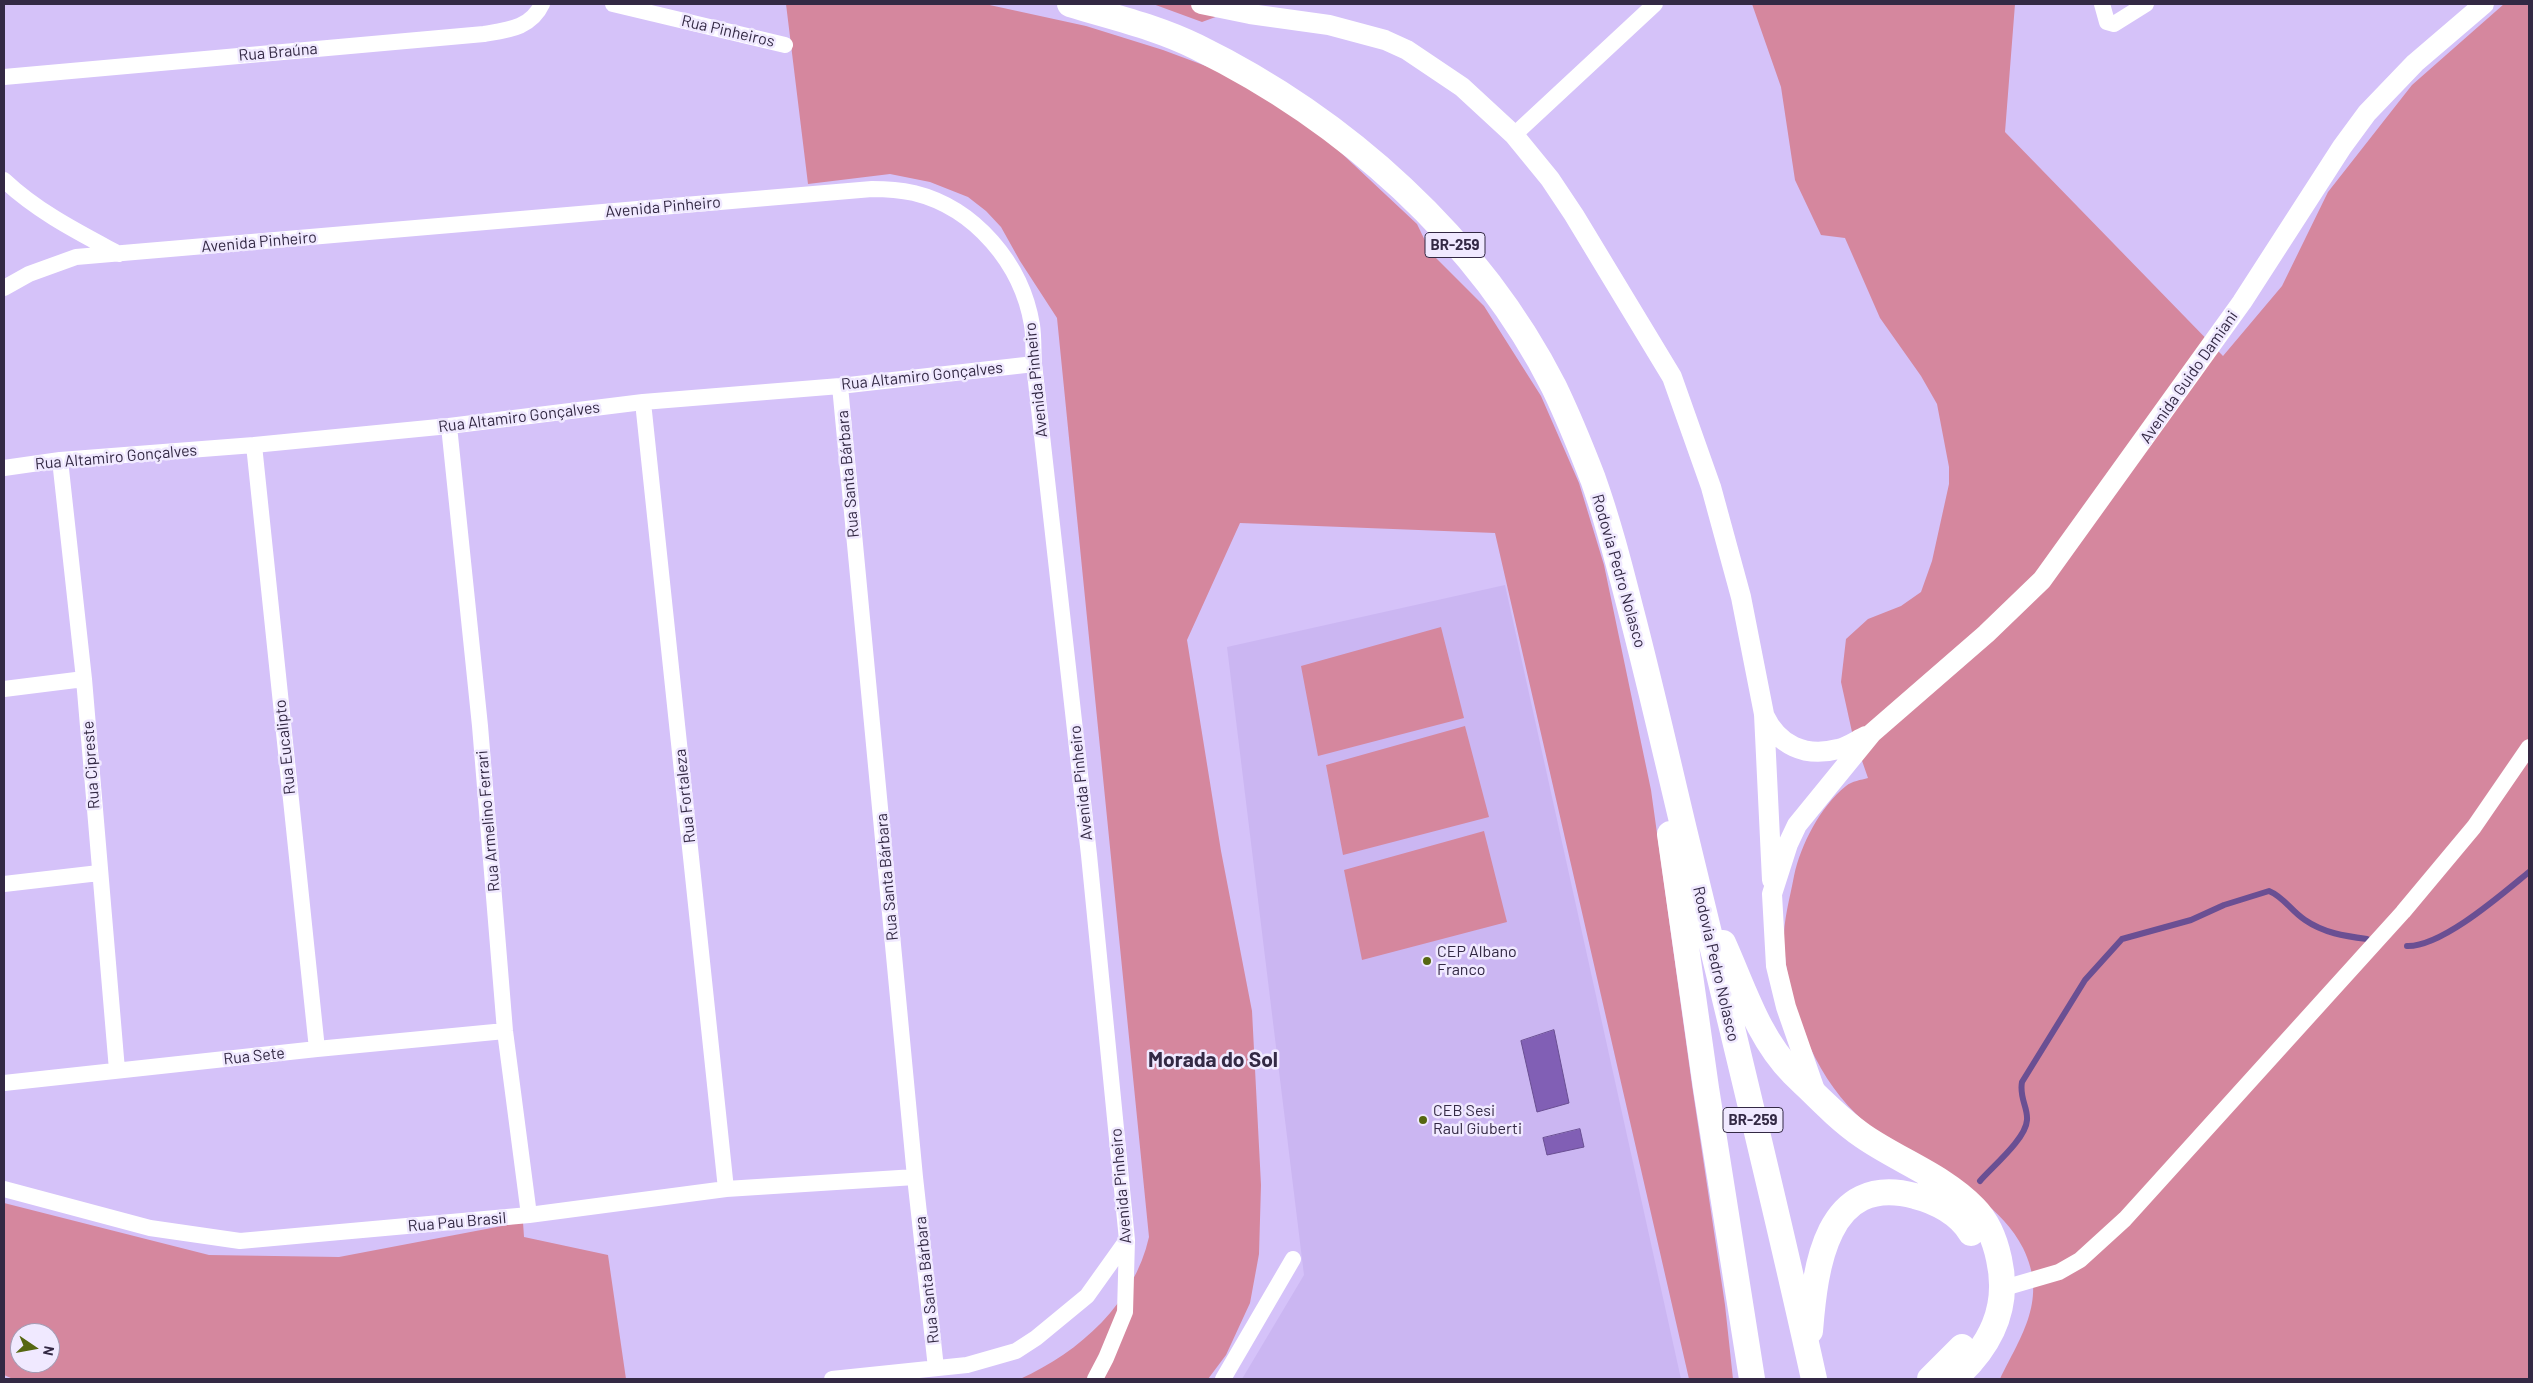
<!DOCTYPE html>
<html>
<head>
<meta charset="utf-8">
<style>
	body { margin:0 }
	#map { position:relative; width:2533px; height:1383px; overflow:hidden; background:#d5c2f9; font-family:Barlow,sans-serif }
	canvas { display:block }
	.frame { position:absolute; inset:0; border:5px solid #332944; pointer-events:none }
	.north { position:absolute; left:10px; top:1323px; width:50px; height:50px; box-sizing:border-box; background:#f0e9ff; border:1px solid #a49cb4; border-radius:50%; rotate:102deg; font-size:14px; font-weight:700; line-height:20px; text-align:center; color:#332944 }
	.north::after { content:''; display:block; margin:auto; width:18px; height:22px; background:#566711; clip-path:polygon(50% 0,100% 100%,50% 72%,0 100%) }
</style>
</head>
<body>
<div id="map">
<canvas width="2533" height="1383"></canvas>
<div class="frame"></div>
<div class="north">N</div>
</div>
<script>
const c = document.querySelector('canvas').getContext('2d');
c.lineJoin = 'round';
function paint(path, color) {
  c.fillStyle = color;
  c.fill(path, 'evenodd');
}
function stroke(path, color, width, dash) {
  c.strokeStyle = color;
  c.lineWidth = width;
  c.lineCap = dash ? 'butt' : 'round';
  c.setLineDash(dash || []);
  c.stroke(path);
}
function label(font, color, halo, rows, align = 'center') {
  c.font = font + ' Barlow,sans-serif';
  c.lineWidth = 5;
  c.setLineDash([]);
  c.textBaseline = 'middle';
  c.strokeStyle = halo;
  c.fillStyle = color;
  for (const [text, x, y, turn = 0] of rows) {
    c.save();
    c.translate(x, y);
    c.rotate((+turn || 0) * Math.PI / 180);
    c.textAlign = isNaN(turn) ? turn : align;
    if (halo) c.strokeText(text, 0, 0);
    c.fillText(text, 0, 0);
    c.restore();
  }
}
paint(new Path2D(`
	M1505,585L1681,1379H1242L1304,1275L1227,647Z`), '#cbb6f2');
paint(new Path2D(`
	M786,4H985L1086,26L1163,50L1222,72L1290,105L1417,224L1431,253L1484,306L1541,396L1579,483L1604,565L1651,790L1692,1085L1725,1305L1733,1379H1689L1495,533L1240,523L1187,640L1221,851L1252,1011L1261,1185L1259,1254L1250,1303L1226,1355L1208,1379H1020C1080,1352 1134,1303 1149,1237L1057,318L1020,261L1001,227L986,211L968,197L930,182L890,174L808,184Z
	M1153,4H1253L1248,12L1240,8L1202,22Z
	M1752,4H2015L2005,132L2223,356L2282,286L2328,192L2412,85L2504,4H2529V1379H2000C2022,1334 2048,1299 2023,1248C2003,1208 1960,1185 1924,1162C1901,1147 1876,1134 1856,1114C1813,1072 1787,1004 1784,943C1783,921 1790,898 1794,876C1801,844 1820,807 1846,786C1852,781 1861,780 1868,778L1852,732L1841,682L1846,639L1868,619L1901,606L1921,592L1932,561L1949,484V467L1937,404L1921,376L1880,318L1845,238L1821,235L1795,180L1781,87Z
	M1441,627L1464,718L1318,756L1301,666Z
	M1465,726L1489,817L1343,855L1326,765Z
	M1484,831L1507,922L1362,960L1344,870Z
	M4,1203L209,1255L339,1257L523,1222L524,1237L608,1255L626,1379H13L4,1375ZM20,1333H50V1363H20Z`), '#d5879e');
const water = new Path2D(`
	M1554,1030L1569,1103L1537,1112L1521,1041Z
	M1580,1129L1584,1147L1547,1155L1543,1138Z`);
paint(water, '#815fb5');
stroke(water, '#6a4f93', 1);
stroke(new Path2D(`
	M2407,946C2442,947 2502,894 2529,872
	M1980,1181C1992,1167 2026,1139 2027,1120C2028,1107 2019,1098 2022,1082L2085,980L2122,939L2191,920L2224,905L2269,891C2284,897 2291,911 2305,920C2324,933 2344,936 2367,939`), '#6a4f93', 6);
stroke(new Path2D(`
	M613,4L785,45
	M2102,4L2107,22L2114,24L2146,4
	M4,77L484,34C508,30 531,28 542,4
	M1514,135L1655,4
	M4,180C38,212 78,232 119,254
	M4,288L29,274L76,257L872,189C886,189 900,190 914,193C975,208 1022,264 1032,325C1034,338 1033,351 1034,364L1089,855L1127,1240L1125,1312L1106,1358L1095,1379
	M840,386L915,1177L936,1368
	M643,402L726,1189
	M449,426L480,726L505,1031L529,1215
	M254,445L317,1049
	M60,460L84,679L117,1070
	M4,468L60,460L254,445L449,426L643,402L840,386L1034,364
	M4,689L84,679
	M4,884L99,873
	M4,1083L317,1049L505,1031
	M4,1189L150,1228L240,1241L529,1215L726,1189L915,1177
	M2004,1288L2059,1272L2080,1260L2125,1219L2403,912L2474,827L2529,747
	M832,1379L967,1365L1016,1351L1036,1338L1087,1296L1127,1240
	M1223,1379L1293,1259`), '#fff', 16);
stroke(new Path2D(`
	M1201,4L1250,14L1329,25L1385,40L1407,50L1462,87L1514,135L1550,179L1574,215L1672,377L1711,487L1741,597L1764,714L1772,880
	M1764,715C1778,745 1805,758 1838,749C1848,747 1857,740 1866,736
	M1816,1093L1786,1007L1776,966L1772,894L1788,844L1797,825L1872,733L1986,634L2042,580L2242,302L2342,147L2367,113L2415,63L2484,4`), '#fff', 20);
stroke(new Path2D(`
	M1070,4C1112,17 1157,27 1197,47C1344,119 1479,239 1554,387C1568,416 1581,448 1593,479C1608,521 1619,564 1630,607C1650,683 1667,759 1685,834C1729,1016 1774,1197 1814,1379
	M1670,834L1706,1088L1752,1379
	M1723,943C1743,987 1758,1038 1793,1073C1815,1094 1838,1119 1863,1136C1899,1161 1943,1176 1974,1208C1988,1222 1995,1240 1999,1259C2010,1308 1991,1346 1954,1379
	M1810,1331C1815,1268 1826,1172 1915,1196C1936,1201 1960,1214 1971,1233
	M1930,1379L1962,1347`), '#fff', 26);
for (const [x, y, r, color] of [
	[1427,961,5,"#566711"],
	[1423,1120,5,"#566711"]
]) {
  const dot = new Path2D();
  dot.arc(x, y, r, 0, 2 * Math.PI);
  c.fillStyle = color;
  c.fill(dot);
  stroke(dot, '#f0e9ff', 2);
}
for (const [x, y, w] of [
	[1455,245,60],
	[1753,1120,60]
]) {
  const box = new Path2D();
  box.roundRect(x - w / 2, y - 12.5, w, 25, 4);
  c.fillStyle = '#f0e9ff';
  c.fill(box);
  stroke(box, '#332944', 1);
}
label('bold 15px', '#332944', null, [
	["BR-259",1455,245],
	["BR-259",1753,1120]
]);
label('16px', '#332944', '#f0e9ff', [
	["Rua Pinheiros",728,31,13],
	["Rua Braúna",278,52,-5],
	["Avenida Pinheiro",663,207,-5],
	["Avenida Pinheiro",259,242,-5],
	["Rua Altamiro Gonçalves",922,376,-6],
	["Avenida Guido Damiani",2189,377,-55],
	["Avenida Pinheiro",1036,380,-96],
	["Rua Altamiro Gonçalves",519,417,-7],
	["Rua Altamiro Gonçalves",116,457,-5],
	["Rua Santa Bárbara",848,474,-95],
	["Rodovia Pedro Nolasco",1619,571,74],
	["Rua Eucalipto",285,747,-96],
	["Rua Cipreste",91,765,-94],
	["Avenida Pinheiro",1081,783,-96],
	["Rua Fortaleza",685,796,-96],
	["Rua Armelino Ferrari",488,821,-95],
	["Rua Santa Bárbara",887,877,-95],
	["Rodovia Pedro Nolasco",1716,964,77],
	["Rua Sete",254,1056,-6],
	["Avenida Pinheiro",1121,1186,-95],
	["Rua Pau Brasil",457,1222,-5],
	["Rua Santa Bárbara",927,1280,-96]
]);
label('16px', '#332944', '#f0e9ff', [
	["CEP Albano",1437,952],
	["Franco",1437,970],
	["CEB Sesi",1433,1111],
	["Raul Giuberti",1433,1129]
], 'left');
label('bold 21px', '#332944', '#f0e9ff', [
	["Morada do Sol",1213,1060]
]);
</script>
</body>
</html>
